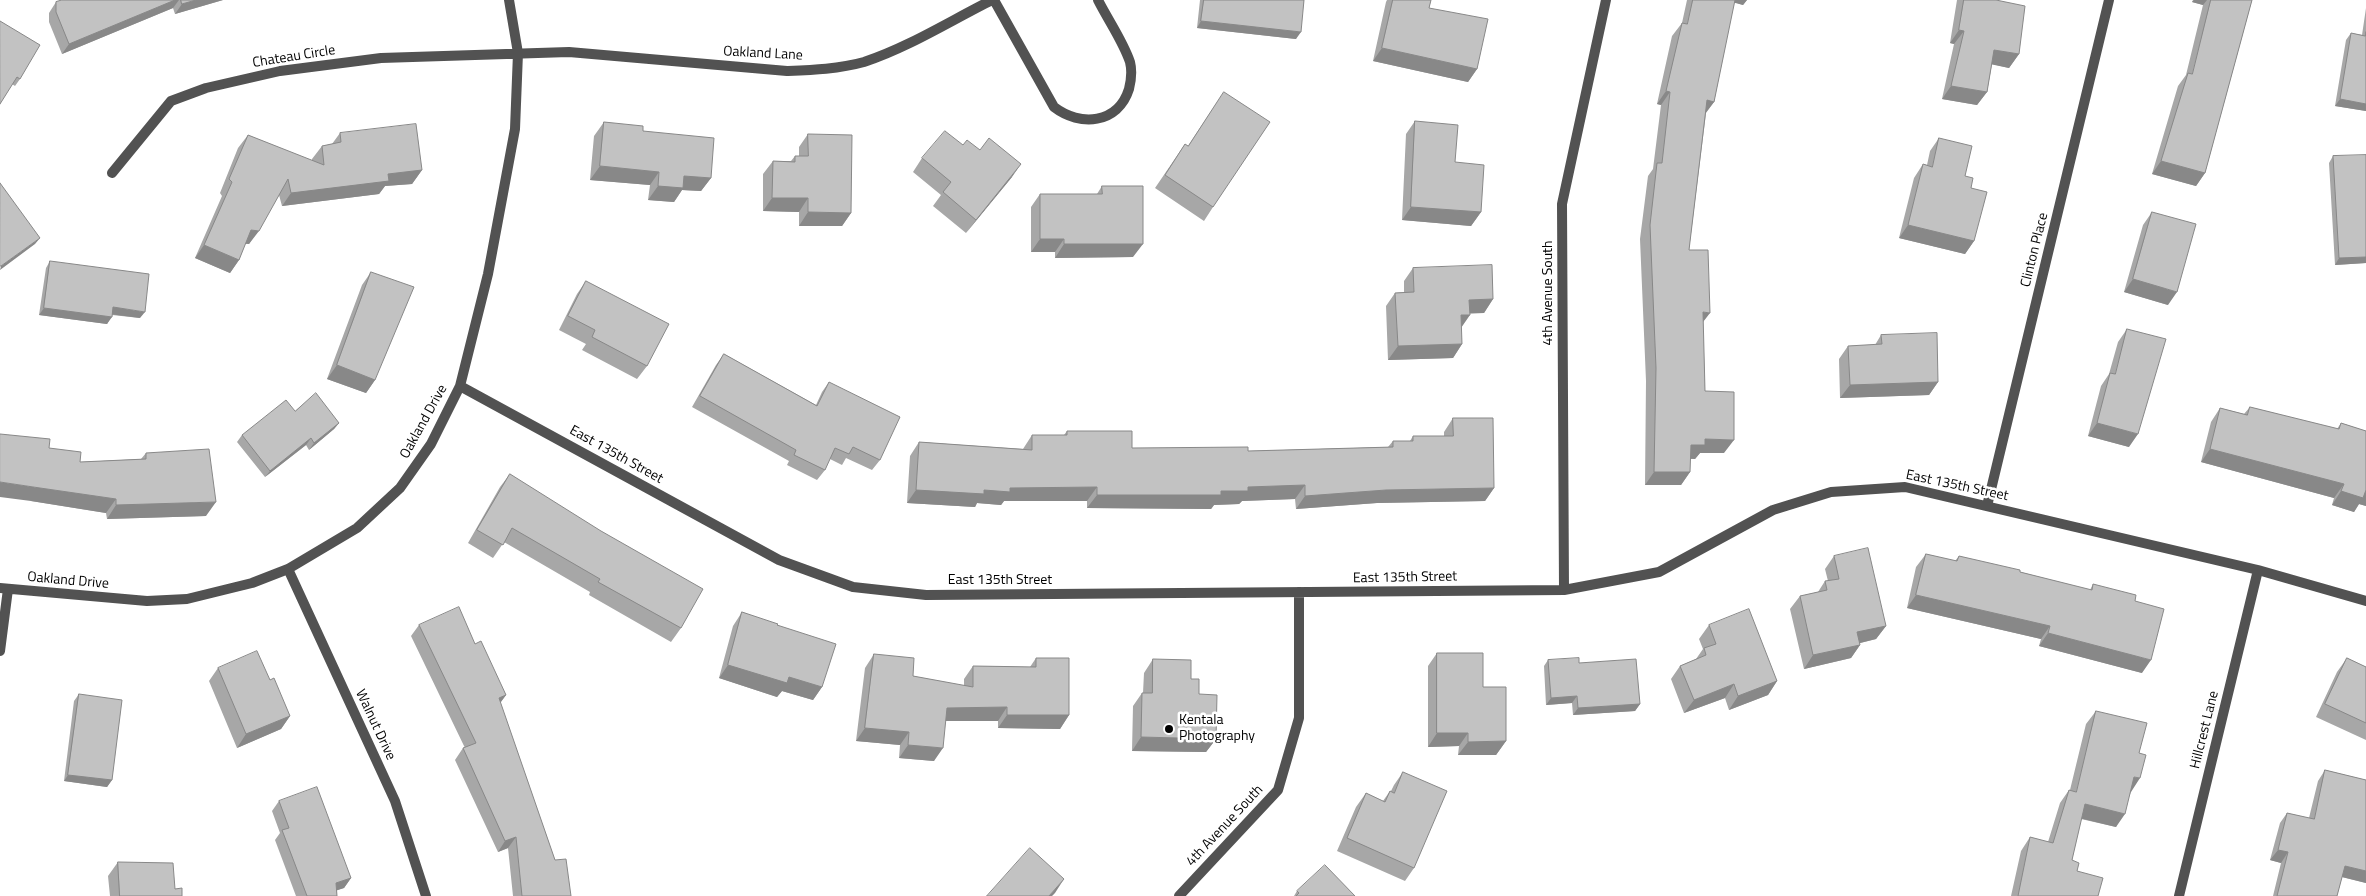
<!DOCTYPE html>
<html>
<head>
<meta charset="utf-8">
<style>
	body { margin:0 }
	canvas { display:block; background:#fff }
</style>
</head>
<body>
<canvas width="2366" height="896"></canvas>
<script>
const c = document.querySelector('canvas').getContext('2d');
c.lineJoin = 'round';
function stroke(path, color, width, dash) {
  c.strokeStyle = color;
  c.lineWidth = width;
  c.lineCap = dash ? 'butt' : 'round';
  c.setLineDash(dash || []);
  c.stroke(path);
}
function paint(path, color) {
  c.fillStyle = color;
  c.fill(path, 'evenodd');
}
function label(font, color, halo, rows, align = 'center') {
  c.font = font + ' "Titillium Web",sans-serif';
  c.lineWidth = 5;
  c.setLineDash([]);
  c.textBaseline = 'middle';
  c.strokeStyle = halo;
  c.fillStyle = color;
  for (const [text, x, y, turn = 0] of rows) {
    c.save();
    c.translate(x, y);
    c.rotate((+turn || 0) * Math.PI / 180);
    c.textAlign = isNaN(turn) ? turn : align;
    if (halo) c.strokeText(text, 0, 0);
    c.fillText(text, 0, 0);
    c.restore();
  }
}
stroke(new Path2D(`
	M994,0L1054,107C1080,127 1118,124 1129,89C1131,81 1132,70 1130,62C1123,41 1108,20 1098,0
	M112,173L171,101L206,88L280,71L381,58L569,52L787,71C812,70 839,69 864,62C909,47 950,21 992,0
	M460,386L779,560L853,587L926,595L1564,590L1659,572L1773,510L1831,492L1905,487L2258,570L2366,601
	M1987,506L2109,0
	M288,569L395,801L426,896
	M0,588L147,601L187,599L252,583L288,569L357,528L400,488L431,444L460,386L488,274L515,129L518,53L509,0
	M1564,590L1562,204L1606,0
	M0,651L8,589
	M1179,896L1278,790L1299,718V592
	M2179,896L2258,570`), '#525252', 10);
paint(new Path2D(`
	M62,0H223L175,14L173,8L62,54L49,22V13L56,2Z
	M1200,0H1304L1296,39L1197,28Z
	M1387,0H1431L1429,8L1477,69L1468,82L1373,61L1386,2Z
	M1687,0H1747L1743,5L1734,2L1714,102L1706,113L1689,250L1703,321L1705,391L1724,453H1700L1695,459H1690V472L1681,485H1645L1646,381L1640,239L1648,176L1653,169L1661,105L1657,104L1672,36L1682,23Z
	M1957,0H1996L2019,54L2009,68L1992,64L1987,92L1977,105L1942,99L1954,44L1950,43Z
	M2193,0H2252L2205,173L2196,186L2152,174L2178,86L2186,75L2203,5L2192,2Z
	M2366,8V111L2335,106L2346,40L2351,33L2362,35Z
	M0,21L20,79L15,86L12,84Z
	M1224,92L1213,207L1204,221L1155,188L1185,144L1188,146Z
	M1415,121L1455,162L1481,212L1471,226L1402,220L1406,134Z
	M604,122L643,131L711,178L701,191L682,190L674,202L648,200L650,185L590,180L594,136Z
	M340,133L422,170L412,184L385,186L379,194L282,206L279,195L249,244H245L239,260L230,273L195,258L222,196L220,193L238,148L248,135L312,161V159L322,146L332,144Z
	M808,134L851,213L842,226H799V212L763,211V174L773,161H791L795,156H799V147Z
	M1939,138L1965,176L1974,241L1965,254L1899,238L1914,178L1923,164L1927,165L1930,151Z
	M2333,156L2366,263L2335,265L2329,163Z
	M922,158L1012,177L966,233L933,206L941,195L913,172Z
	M1102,186L1133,257L1055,258V252H1031V207L1040,194H1097Z
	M2152,212L2168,305L2124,292L2143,225Z
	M50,261L140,318L112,315L107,324L39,315L46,268Z
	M1413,268L1493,299L1484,313H1470L1461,327L1462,344L1453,358L1388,360L1386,306L1395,293L1404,292V281Z
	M371,272L375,380L366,393L327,379L362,285Z
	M586,281L647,366L637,379L582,350L586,344L559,330L577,294Z
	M2127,329L2129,447L2088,436L2101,386L2109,374L2118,342Z
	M1881,335L1938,382L1929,395L1840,398L1839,359L1848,346L1875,345Z
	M724,354L816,405L822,392L829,382L880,460L872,470L846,458L842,465L830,459L825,470L817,480L787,465L789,461L692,407L716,365Z
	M2250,407L2337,429L2341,423L2366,431V506L2359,504L2354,512L2332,505L2334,498L2201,462L2211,422L2220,408L2244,414Z
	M295,411L339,423L334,429L309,450L306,445L265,477L237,442L242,435Z
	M1453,418L1494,488L1485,501L1377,503L1296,509L1295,499L1242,501L1239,504L1214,505L1211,509L1087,508V501H1004L1001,505L977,503L975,507L907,503L910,456L919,442L1023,449L1032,435H1064L1067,431L1132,448L1248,451L1388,447L1393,441H1410L1413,436H1444V432Z
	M49,448L80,462L141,459L146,453L206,516L107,519L106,513L31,501Z
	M510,474L681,628L671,642L589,595L590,592L504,542L493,558L468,543L500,487Z
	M1926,554L1955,561L1959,556L2090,590L2093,584L2135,601L2142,673L2039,646L2041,639L1907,608L1916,567Z
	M1834,556L1886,626L1876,639L1860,643V645L1851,658L1804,669L1790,609L1800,596L1818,592L1825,581H1828L1825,569Z
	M742,612L777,625L822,687L813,700L782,691L777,697L719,678L733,626Z
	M419,625L475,644L506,695L500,703L555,860L571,896H513L508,848L498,852L455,760L463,748H465L411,636Z
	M1709,625L1777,681L1768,695L1729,710L1725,698L1684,713L1671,679L1680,666L1696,659L1703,649L1699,639Z
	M1437,653L1483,687L1506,741L1496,755H1458L1459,746L1428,747V666Z
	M874,654L913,676L964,686V679L973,666L1030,667L1036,658L1069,715L1060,729L998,728V721H945L934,761L899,758L900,745L856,741L865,668Z
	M2347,658L2366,667V740L2316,717L2337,672Z
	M1153,659L1191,679L1199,694L1216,739L1206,752L1132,751L1133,706L1142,693H1143L1144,673Z
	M1548,660L1579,663L1640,704L1635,711L1573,715L1572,703L1546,705L1544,666Z
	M218,668L270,680L290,716L281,729L237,748L209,681Z
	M79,694L112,780L107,787L64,781L74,701Z
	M2096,711L2139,753L2131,792L2116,827L2081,819L2072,860L2077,871L2098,896H2011L2021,851L2030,837L2048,842L2060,803L2069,790H2070L2086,724Z
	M2325,770L2366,780V883L2342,877L2337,896H2273L2281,863L2270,860L2280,823L2287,813L2309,818L2318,781Z
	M1403,772L1414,868L1405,881L1337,851L1356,807L1366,793L1383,801L1390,791H1391L1394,785Z
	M279,801L351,878L344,888L337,890V896H296L275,840L280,833L272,811Z
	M118,862L175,889L182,896H110L108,876Z
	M1297,891L1355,896H1294Z`), '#a7a7a7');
paint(new Path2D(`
	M175,0H179L173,8L62,54L69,44Z
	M196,0H223L175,14L182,4Z
	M1729,0H1747L1743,5L1728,1Z
	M2194,0H2207L2203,5L2192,2Z
	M1201,21L1301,32L1296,39L1197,28Z
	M1959,30L1964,31L1954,44L1950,43Z
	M1382,48L1477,69L1468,82L1373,61Z
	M1994,50L2019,54L2009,68L1985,63Z
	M1951,86L1987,92L1977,105L1942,99Z
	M1666,91L1670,92L1661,105L1657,104Z
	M2340,99L2366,104V111L2335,106Z
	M1707,100L1714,102L1704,115Z
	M2161,161L2205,173L2196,186L2152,174Z
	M1021,164L1012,177L966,233L976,220Z
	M600,166L659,172L650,185L590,180Z
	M422,170L412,184L385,186L379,194L282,206L291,193L388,174Z
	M684,176L711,178L701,191L682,190L674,202L648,200L658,186Z
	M772,198H808L799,212L763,211Z
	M1411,207L1481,212L1471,226L1402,220Z
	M808,212L851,213L842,226H799Z
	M1908,225L1974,241L1965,254L1899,238Z
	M251,230L259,231L249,244L242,243Z
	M40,238L35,244L0,270L1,266Z
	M1040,239H1064L1055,252H1031Z
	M1064,244H1143L1133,257L1055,258Z
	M204,245L239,260L230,273L195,258Z
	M2366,257V263L2335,265L2339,258Z
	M2133,279L2177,292L2168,305L2124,292Z
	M1493,299L1484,313L1460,314L1469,300Z
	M113,307L145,312L140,318L109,314Z
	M44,308L112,317L107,324L39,315Z
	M1703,312L1710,313L1700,326Z
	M1461,315H1470L1461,328Z
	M1462,344L1453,358L1388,360L1398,346Z
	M337,365L375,380L366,393L327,379Z
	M1938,382L1929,395L1840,398L1850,385Z
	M339,423L334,429L309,450L314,443Z
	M2097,423L2138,434L2129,447L2088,436Z
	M311,438L306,445L265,477L270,471Z
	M1705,439L1734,440L1724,453H1700L1695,459L1681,458L1691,445Z
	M2210,449L2344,484L2334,498L2201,462Z
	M1654,472H1690L1681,485H1645Z
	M0,482L40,488L116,499L106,513L31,501L0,497Z
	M1305,485L1295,499L1242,501L1239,504L1214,505L1211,509L1087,508L1097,495L1221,491L1248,487Z
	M1097,487L1087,501H1004L1001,505L977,503L975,507L907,503L916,490H984L1010,488Z
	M1494,488L1485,501L1377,503L1296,509L1305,496L1386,490Z
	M2366,490V506L2359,504L2354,512L2332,505L2341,491Z
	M216,502L206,516L107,519L116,505Z
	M1916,595L2050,626L2041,639L1907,608Z
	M1886,626L1876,639L1848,646L1857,632Z
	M2048,633L2151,660L2142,673L2039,646Z
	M1860,645L1851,658L1804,669L1813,655Z
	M728,665L789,677L822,687L813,700L782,691L777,697L719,678Z
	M1777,681L1768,695L1729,710L1738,696Z
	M1734,684L1725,698L1684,713L1694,700Z
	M506,695L498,706L499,698Z
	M1577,696L1572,703L1546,705L1551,698Z
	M1640,704L1635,711L1573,715L1578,708Z
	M1007,707L998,721H937L947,708Z
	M1007,715H1069L1060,729L998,728Z
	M290,716L281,729L237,748L246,734Z
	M865,728L909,732L900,745L856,741Z
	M1437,733H1468L1459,746L1428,747Z
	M1141,737L1216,739L1206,752L1132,751Z
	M1506,741L1496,755H1458L1468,742Z
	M908,745L943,748L934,761L899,758Z
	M68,775L112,780L107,787L64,781Z
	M2134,777L2140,778L2131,792L2125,791Z
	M2085,804L2125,814L2116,827L2075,817Z
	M516,837L508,848L498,852L505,841Z
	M2278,850L2288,852L2281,863L2270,860Z
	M2345,866L2366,871V883L2338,876Z
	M351,878L344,888L329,893L336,883Z
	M1064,879L1055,893L1052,896H1049Z`), '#888');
const building = new Path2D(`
	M62,0H175L69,44L56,12V2Z
	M181,0H196L182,4Z
	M1204,0H1304L1301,32L1201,21Z
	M1393,0H1431L1429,8L1488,19L1477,69L1382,48Z
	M1693,0H1735L1714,102L1707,100L1689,250H1708L1710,313L1703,312L1705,391L1734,392V440L1705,439V445H1691L1690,472H1654L1656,368L1650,225L1657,163H1662L1670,92L1666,91L1682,23L1687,24Z
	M1964,0H1996L2025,6L2019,54L1994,50L1987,92L1951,86L1964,31L1959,30Z
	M2211,0H2252L2205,173L2161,161L2188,73L2192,74Z
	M0,21L40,45L20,79L17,77L0,104Z
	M2366,32V104L2340,99L2351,33L2365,36Z
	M1224,92L1270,122L1213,207L1165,175L1185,144L1188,146Z
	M1415,121L1458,125L1455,162L1484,165L1481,212L1411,207Z
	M604,122L643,126V131L714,138L711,178L684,176L683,188L658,186L659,172L600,166Z
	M416,124L422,170L388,174L389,181L291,193L288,179L259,231L251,230L239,260L204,245L232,182L229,179L248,135L324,165L322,146L341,142L340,133Z
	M945,131L963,145L967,140L980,150L989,138L1021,164L976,220L943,192L951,182L922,158Z
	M808,134L852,135L851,213L808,212V198H772L773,161L795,162V156H808Z
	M1939,138L1972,146L1965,176L1973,178L1971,188L1987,192L1974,241L1908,225L1923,164L1932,167Z
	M2366,155V257L2339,258L2333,156Z
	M0,183L40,238L1,266H0Z
	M1102,186H1143V244H1064V239H1040V194H1102Z
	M2152,212L2196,224L2177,292L2133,279Z
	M50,261L149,274L145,312L113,307L112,317L44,308Z
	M1492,265L1493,299L1469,300L1470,315H1461L1462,344L1398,346L1395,293L1414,292L1413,268Z
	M371,272L414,287L375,380L337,365Z
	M586,281L669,324L647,366L592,337L595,330L568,316Z
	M2127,329L2166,339L2138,434L2097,423L2110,373L2115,374Z
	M1937,333L1938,382L1850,385L1848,346L1882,344L1881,335Z
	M724,354L817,406L829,382L900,417L880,460L853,447L849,454L835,448L825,470L794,455L796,450L700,396Z
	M316,393L339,423L314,443L311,438L270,471L242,435L286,400L295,411Z
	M2250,407L2339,429L2341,423L2366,431V490L2363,498L2341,491L2344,484L2210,449L2220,408L2247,415Z
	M1453,418H1493L1494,488L1386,490L1305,496V485L1248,487V491H1221V495H1097V487L1010,488V492L984,490V494L916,490L919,442L1032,450V435H1067V431H1132V448L1248,447V451L1393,447V441H1413V436H1453Z
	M0,434L50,439L49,448L81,452L80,462L146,459V453L209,449L216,502L116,505V499L40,488L0,482Z
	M510,474L601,531L703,589L681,628L598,582L600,579L512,528L503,545L477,530Z
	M1868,548L1886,626L1857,632L1860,645L1813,655L1800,596L1827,590L1825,581L1839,579L1834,556Z
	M1926,554L1957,561L1959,556L2020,570V572L2092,590L2093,584L2136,595L2135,601L2164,609L2151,660L2048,633L2050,626L1916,595Z
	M459,607L475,644L481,641L506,695L499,698L555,860L566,859L571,896H522L516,837L505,841L463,748L476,743L419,625Z
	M1749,609L1777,681L1738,696L1734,684L1694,700L1680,666L1706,655L1704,648L1716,644L1709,625Z
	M742,612L778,624L777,625L836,644L822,687L789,677L787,683L728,665Z
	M257,651L270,680L274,678L290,716L246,734L218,668Z
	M1437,653H1483V687H1506V741L1468,742V733H1437Z
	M874,654L914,658L913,676L973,687V666L1036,667V658H1069V715H1007V707L947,708L943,748L908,745L909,732L865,728Z
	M1579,658V663L1636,659L1640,704L1578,708L1577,696L1551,698L1548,660Z
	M2347,658L2366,667V723L2325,704Z
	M1153,659L1191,660V679H1199V694L1217,695L1216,739L1141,737L1142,693H1152Z
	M79,694L122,700L112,780L68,775Z
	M2096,711L2147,723L2139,753L2146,755L2140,778L2134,777L2125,814L2085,804L2072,860L2079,863L2077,871L2103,878L2098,896H2018L2030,837L2053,843L2069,790L2076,792Z
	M2325,770L2366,780V871L2345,866L2337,896H2277L2288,852L2278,850L2287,813L2314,819Z
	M1403,772L1447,791L1414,868L1347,838L1366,793L1385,802L1390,791L1394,793Z
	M317,787L351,878L336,883L337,896H307L282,830L289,828L279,801Z
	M1030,848L1064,879L1049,896H987Z
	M118,862L173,863L175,889L182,888V896H120Z
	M1325,865L1355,896H1296L1299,893L1297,891Z`);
paint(building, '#c2c2c2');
stroke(building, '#888', 1);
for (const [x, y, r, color] of [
	[1169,729,5,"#000"]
]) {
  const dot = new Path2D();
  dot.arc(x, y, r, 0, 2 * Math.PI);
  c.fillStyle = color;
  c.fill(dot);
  stroke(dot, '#fff', 2);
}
label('14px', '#000', '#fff', [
	["Oakland Lane",763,54,3],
	["Chateau Circle",294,57,-9],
	["Clinton Place",2035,250,-76],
	["4th Avenue South",1549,293,-90],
	["Oakland Drive",424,422,-61],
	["East 135th Street",616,455,29],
	["East 135th Street",1957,486,12],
	["East 135th Street",1405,578,-1],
	["Oakland Drive",68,581,5],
	["East 135th Street",1000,581],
	["Walnut Drive",375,725,65],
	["Hillcrest Lane",2205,730,-76],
	["4th Avenue South",1225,826,-47]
]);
label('14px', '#000', '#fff', [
	["Kentala",1179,721],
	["Photography",1179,737]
], 'left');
</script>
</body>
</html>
